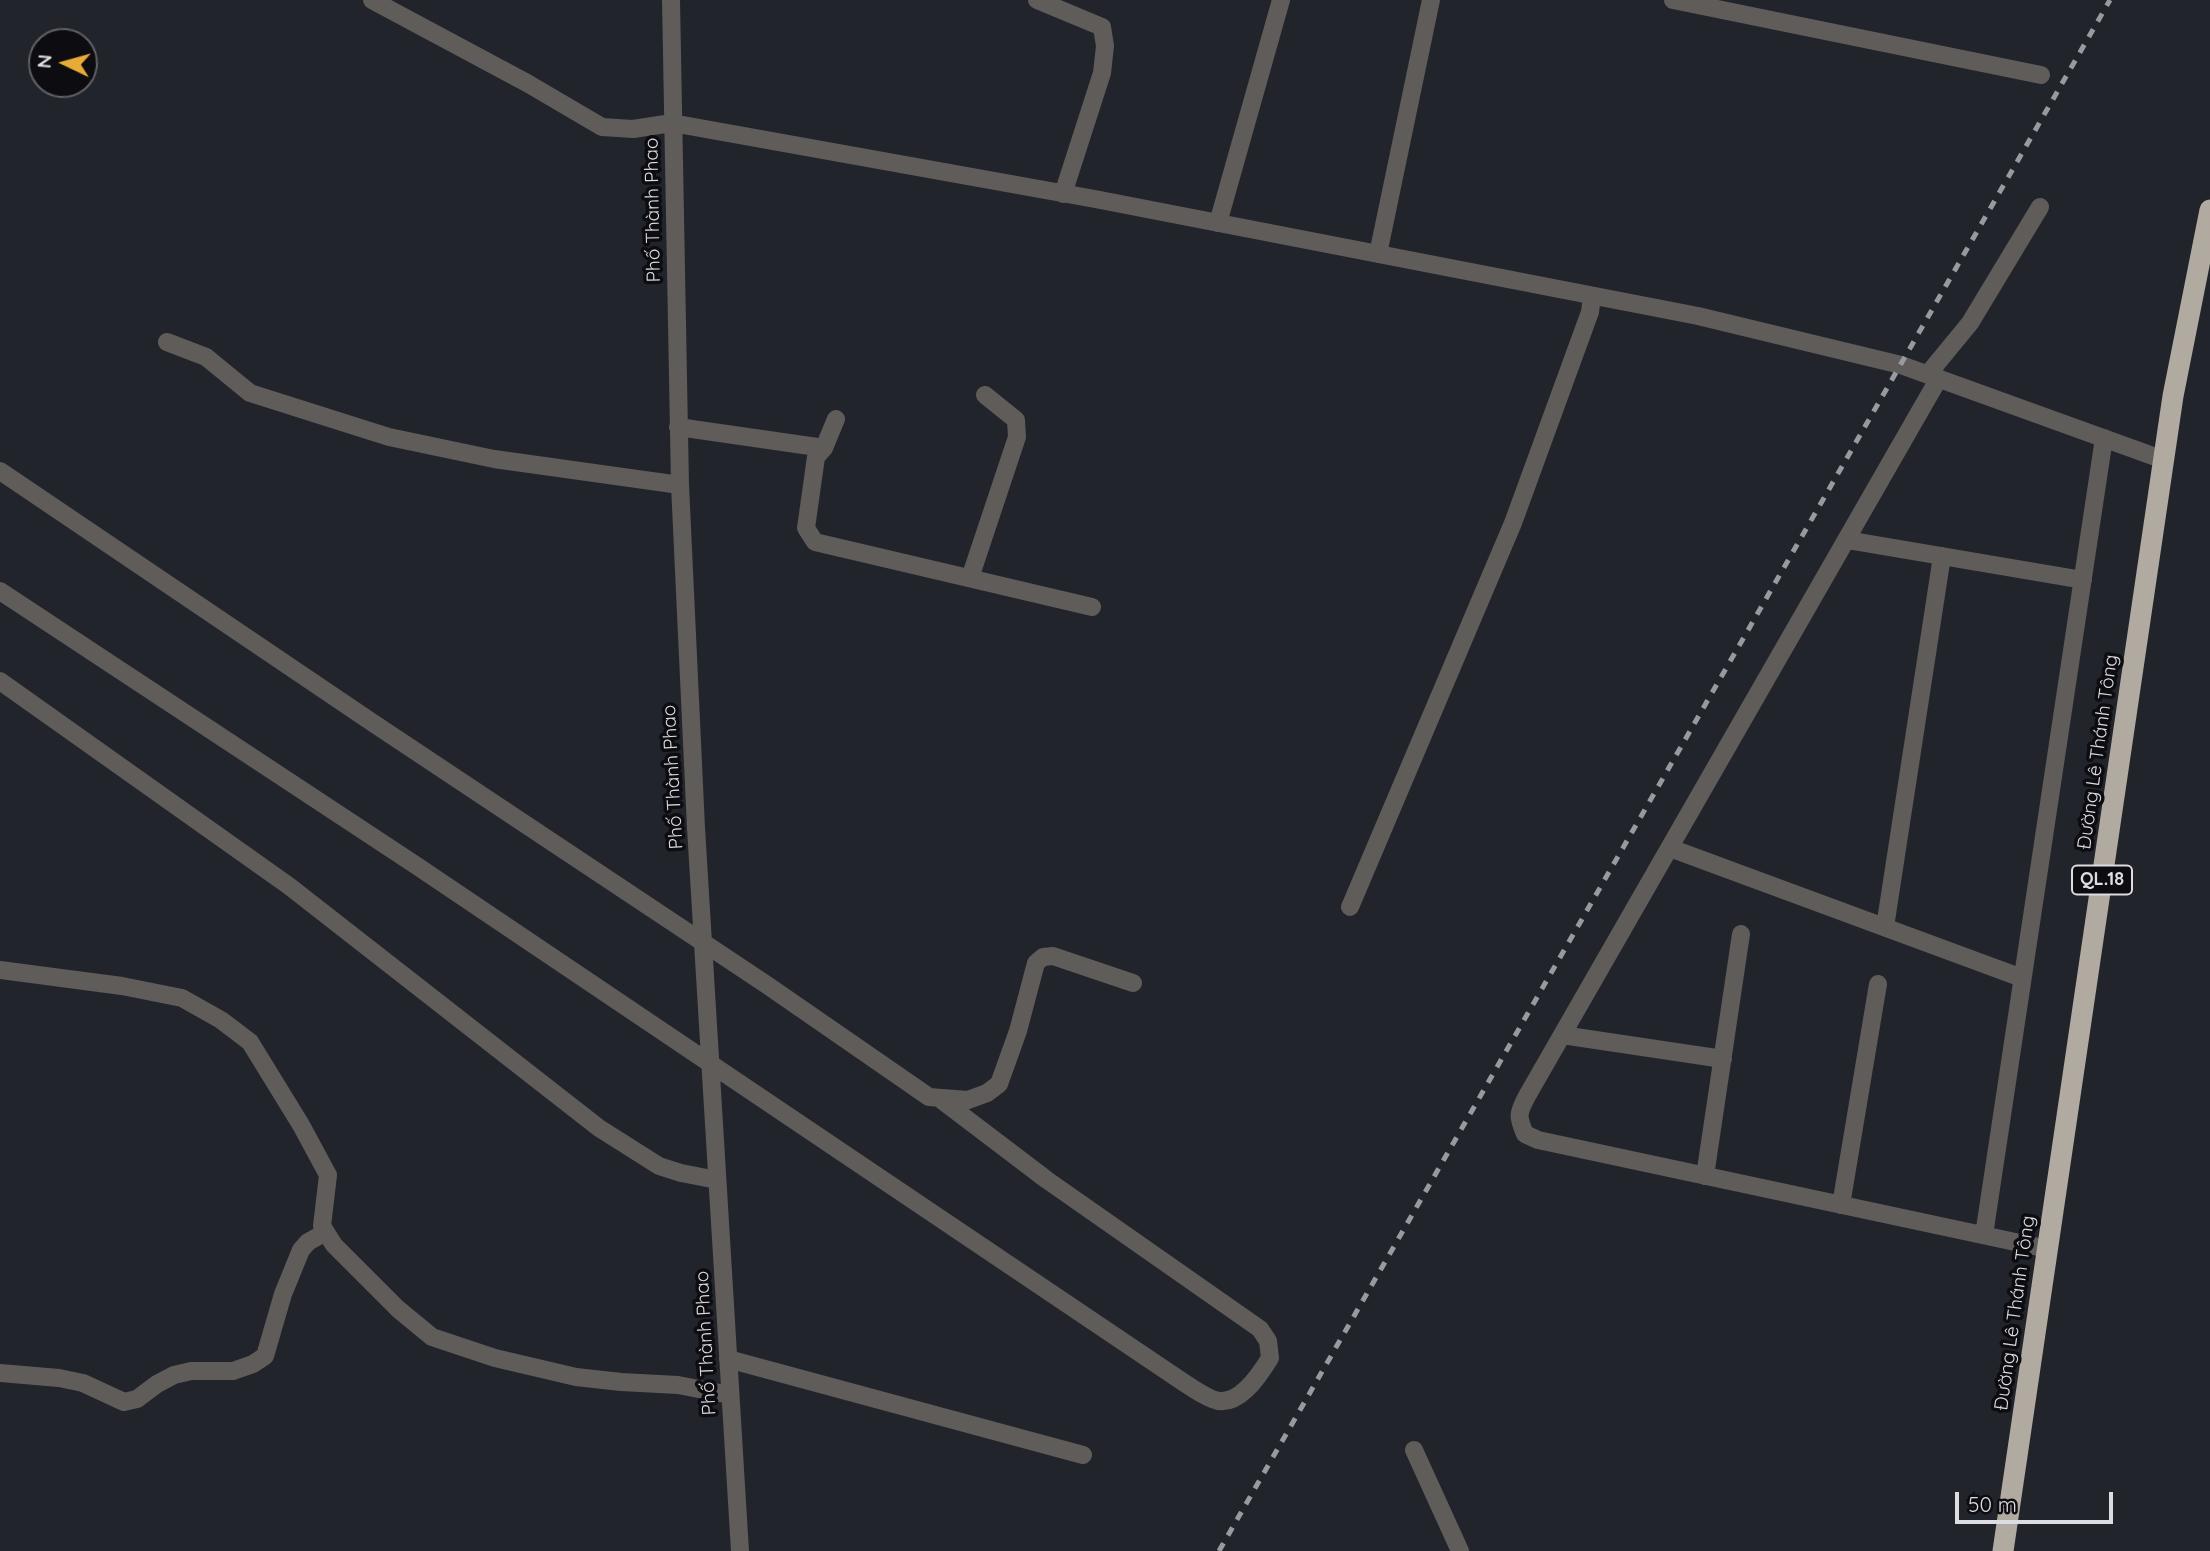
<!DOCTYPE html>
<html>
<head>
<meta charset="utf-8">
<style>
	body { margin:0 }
	#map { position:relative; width:2210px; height:1551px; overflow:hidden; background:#22242c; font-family:Quicksand,sans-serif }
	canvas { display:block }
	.north { position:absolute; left:28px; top:28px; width:70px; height:70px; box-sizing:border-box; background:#0d0d11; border:2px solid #606065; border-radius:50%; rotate:275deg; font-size:19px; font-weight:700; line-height:28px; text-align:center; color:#dcdde2 }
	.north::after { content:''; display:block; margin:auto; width:24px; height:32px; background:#e7ac37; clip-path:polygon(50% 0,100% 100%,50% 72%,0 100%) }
	.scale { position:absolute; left:1955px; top:1492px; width:158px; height:32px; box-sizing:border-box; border:4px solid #dcdde2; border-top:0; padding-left:9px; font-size:21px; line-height:24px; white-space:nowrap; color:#dcdde2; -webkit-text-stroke:5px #0d0d11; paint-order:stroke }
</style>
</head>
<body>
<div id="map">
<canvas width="2210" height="1551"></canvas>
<div class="north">N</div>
<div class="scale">50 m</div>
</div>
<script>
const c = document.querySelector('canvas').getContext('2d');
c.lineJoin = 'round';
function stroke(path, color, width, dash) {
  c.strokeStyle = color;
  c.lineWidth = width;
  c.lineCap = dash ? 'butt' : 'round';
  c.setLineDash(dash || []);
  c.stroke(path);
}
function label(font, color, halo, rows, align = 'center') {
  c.font = font + ' Quicksand,sans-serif';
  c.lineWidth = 7;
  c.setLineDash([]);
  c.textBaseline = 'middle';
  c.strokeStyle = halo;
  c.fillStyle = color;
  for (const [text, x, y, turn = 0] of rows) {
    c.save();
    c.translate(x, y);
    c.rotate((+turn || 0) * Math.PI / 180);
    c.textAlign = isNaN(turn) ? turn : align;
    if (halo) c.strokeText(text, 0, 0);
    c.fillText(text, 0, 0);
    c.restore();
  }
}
stroke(new Path2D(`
	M372,0L527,83L602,127L633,129L672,123L1095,199L1698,316L1901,365L2164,460
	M671,0L680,485L696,828L740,1551
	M1037,0L1102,27L1105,46L1102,73L1063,194
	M1673,0L2041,75
	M1218,223L1281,0
	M1378,254L1431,0
	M167,342L206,357L250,393L389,437L494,459L680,485
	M1928,374L1970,323L2040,207
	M1939,378L1527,1096C1518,1113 1517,1116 1525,1134L1538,1140L2048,1249
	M836,419L824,448L816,457L806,528L815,542L1092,607
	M678,427L824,448
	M0,471L373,723L767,985L929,1097L968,1100L987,1093L999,1084L1018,1031L1036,963L1043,957L1053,956L1133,983
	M1847,540L2083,580
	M970,578L1017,437L1016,420L985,395
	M0,591L414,864L1183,1382C1192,1388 1202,1395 1212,1399C1237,1410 1259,1376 1270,1358L1268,1341L1260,1329L1047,1180L939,1098
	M0,681L289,886L599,1128L659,1166L681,1173L717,1180
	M1670,848L2022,978
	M1350,907L1513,523L1590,312L1592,296
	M1885,927L1942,556
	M0,970L122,986L182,998L221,1020L250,1042L301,1125L328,1175L322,1226L334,1245L398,1309L432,1337L495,1358L576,1377L621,1382L678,1385L730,1395
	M1562,1035L1723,1059
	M1705,1176L1741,934
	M1841,1205L1878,984
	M1984,1235L2104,438
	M728,1359L1083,1455
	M0,1373L59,1378L83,1383L124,1402L137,1399L157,1384L174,1375L191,1371H233L253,1364L265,1356L283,1294L301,1250L308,1242L326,1232
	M1414,1450L1460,1551`), '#5f5c59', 18);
stroke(new Path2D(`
	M2003,1551L2173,396L2210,210`), '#b0aaa0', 21);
stroke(new Path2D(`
	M1219,1551L2110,0`), '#989aa0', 5, [9, 9]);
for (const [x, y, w] of [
	[2102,880,60]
]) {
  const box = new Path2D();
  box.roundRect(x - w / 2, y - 14.5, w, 29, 5);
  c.fillStyle = '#0d0d11';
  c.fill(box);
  stroke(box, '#dcdde2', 2);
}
label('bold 18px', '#dcdde2', null, [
	["QL.18",2102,880]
]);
label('19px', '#dcdde2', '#0d0d11', [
	["Phố Thành Phao",653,210,-91],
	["Đường Lê Thánh Tông",2098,752,-82],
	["Phố Thành Phao",673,777,-93],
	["Đường Lê Thánh Tông",2015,1313,-82],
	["Phố Thành Phao",706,1343,-93]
]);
</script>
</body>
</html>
